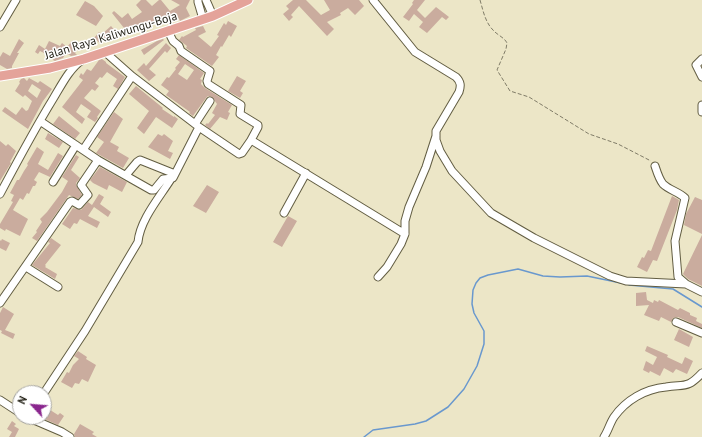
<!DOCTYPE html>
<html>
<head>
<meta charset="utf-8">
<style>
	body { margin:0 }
	#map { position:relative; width:702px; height:437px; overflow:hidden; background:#ece6c7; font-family:"PT Sans",sans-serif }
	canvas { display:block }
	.north { position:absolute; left:12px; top:385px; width:40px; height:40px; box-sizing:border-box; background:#fff; border:1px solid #a6a5a1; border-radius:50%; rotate:296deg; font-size:11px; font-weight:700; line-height:16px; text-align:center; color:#201e13 }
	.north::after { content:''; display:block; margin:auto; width:14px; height:18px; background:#8a268e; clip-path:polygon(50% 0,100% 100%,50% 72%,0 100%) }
</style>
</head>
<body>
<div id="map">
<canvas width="702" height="437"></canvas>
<div class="north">N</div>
</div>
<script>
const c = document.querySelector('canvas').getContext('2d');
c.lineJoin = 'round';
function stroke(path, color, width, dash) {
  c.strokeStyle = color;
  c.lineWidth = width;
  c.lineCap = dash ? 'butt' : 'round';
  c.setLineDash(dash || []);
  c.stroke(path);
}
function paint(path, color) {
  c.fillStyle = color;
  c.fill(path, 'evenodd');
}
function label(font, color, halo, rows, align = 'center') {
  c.font = font + ' "PT Sans",sans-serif';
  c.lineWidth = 3;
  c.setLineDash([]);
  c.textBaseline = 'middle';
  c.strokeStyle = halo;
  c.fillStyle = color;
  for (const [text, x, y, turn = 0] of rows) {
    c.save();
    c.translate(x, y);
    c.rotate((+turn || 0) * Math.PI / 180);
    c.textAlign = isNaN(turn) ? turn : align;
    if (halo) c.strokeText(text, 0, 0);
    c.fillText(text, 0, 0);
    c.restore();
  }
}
stroke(new Path2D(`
	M629,285L673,289L702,307
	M364,437L373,430L415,424L426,421L448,407L464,389L477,366L484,344V331L474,313L472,304L473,290L476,283L480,278L488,275L518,269L543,276L560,277L587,276L621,283`), '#6998ce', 1.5);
paint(new Path2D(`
	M141,0H146L152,6L159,0H161L170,11L180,5L171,0H190L186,8L190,16L180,21L176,13L174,14L168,18L166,16L158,22L156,21L151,25L149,23L136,31L134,28L128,33L112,13L114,11L122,18L128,13L132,19L142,12L136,5Z
	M293,0H306L321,15L330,10L324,0H359L364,6L355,15L348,8L340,13L341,15L327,22L334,29L327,36L299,6L291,15L293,17L289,21L283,14L289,9L286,6Z
	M414,0H425L417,10L425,18L436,7L449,17L446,20L442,17L427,33L419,27L423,22L414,14L409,21L403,17L413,4L412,3Z
	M85,1L94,6L103,16L96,26L76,15Z
	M228,21L237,26L231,37L229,35L222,47L221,46L216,55L219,57L212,66L186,48L187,46L179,40L182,36L183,37L196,30L195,28L203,26L206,32L198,36L211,47L219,36L217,35L224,23L226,25Z
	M111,26L117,33L109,42L105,39L101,44L94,38L99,32L102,34Z
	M19,39L24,43L17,53H19L12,66V68L7,69L0,65V57L3,52L10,56Z
	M163,39L164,40L144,55L141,50L157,41Z
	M49,41L60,46L62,43L67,47L72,41L80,46L75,53L77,55L71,56L66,53L63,58L55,61L53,60L54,58L40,51L38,54L35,52L39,45L45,49Z
	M166,43L171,48L167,53L165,51L149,69L156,75L149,81L137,70L144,63L146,66Z
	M179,55L204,73L200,79L202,80L201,84L205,88L232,105L228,112L230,113L227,120L220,117L210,129L205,125L207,123L208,124L215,115L212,113L217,104L212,97L208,96L206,98L193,116L189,113L190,112L166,95L169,91L161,85L167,77L169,78L176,69L175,68L180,62L176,59ZM185,64L194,70L187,80L178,74Z
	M102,59L106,62V63L125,77L118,89L113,86L117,79L107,72L102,78L100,77L95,83L99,86L95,91L92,89L84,98L101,111L97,117L98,118L95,122L87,117L91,111L81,104L76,112L85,119L82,124L62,107L83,80L79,77L81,73L83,75L87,69L91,71L99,60Z
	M237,76L246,81L240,91L243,93L240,98L228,91Z
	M24,78L27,81L29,78L38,83L40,81L52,89L43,101L28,129L2,111L5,107L16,115L22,107L26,111L28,110L32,101L25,95L23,97L15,91L20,83L19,82L21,79ZM32,84L41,90L37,98L28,91Z
	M136,86L163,108L162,109L174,117V116L178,119L172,128L156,117L144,134L137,128L149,111L129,94Z
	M114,112L123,119L110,142L119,147L117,151L129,158L123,168L96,153L104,142L97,137Z
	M59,116L80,133L75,139L53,124Z
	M48,133L63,142L59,148L45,139Z
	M158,134L162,136L164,134L173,141L168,151L173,153L170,159L148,147Z
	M0,141L6,146L8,144L16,151L10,162L11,163L0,181Z
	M37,147L44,152L38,164L48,170L58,153L63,156L50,177L39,172L34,180L37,182L35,186H33L29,194L27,193L23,200L20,198L13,210L28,219L20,236L6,229L5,231L0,228V224L13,202L11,201L14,195L10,193L17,180H19L24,171L28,165L27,164Z
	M76,155L79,157L71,170L80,178L76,183V185L82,195L78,199L69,195L37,241L32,238L37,232L36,231L42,222L40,219L47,212L62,192L68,181L62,177Z
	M100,167L127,182L122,192L109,185L107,190L93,183L90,180Z
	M207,185L219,192L206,213L193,206Z
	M99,194L104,197L100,204L111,212L108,217L94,207L88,216L100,222L97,228L80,219L77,224L74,223L70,229L62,224L73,208L81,210L88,202L92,205Z
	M672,196L679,200L677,210L657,261L653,260L647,272L637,267L642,257L644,258L648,250L651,251Z
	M695,197L702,200V234L684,225L686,214Z
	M288,216L297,221L282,247L273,242Z
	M702,235V286L688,279L683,274Z
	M51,238L61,245L45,265L46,266L45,267L57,274L55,279L32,265L50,243L48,242Z
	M2,239L10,243L6,251L0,248V240L1,241Z
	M646,292L647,300L653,303L654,300L658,302L659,300L678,310L680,308L690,313V315L697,318L696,321L702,324V328L678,317L673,318L671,322L661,317L659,321L644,315L649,305L636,306V293Z
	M3,307L14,314L5,330L15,334L13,339L1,333L2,331L0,330V313Z
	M679,329L693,337L689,347L674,340Z
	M647,346L668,355L667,357L682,364L685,357L693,361L687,374L676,369L673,373L664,368L660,376L650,371L649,373L643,370L646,361L653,365L657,357L645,351Z
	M78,351L87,357L86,359L96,365L88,382L82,379L79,384L75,383L72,388L61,382L67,372L69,373L73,365L79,359L74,356Z
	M44,406L58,415L60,413L64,416L58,425L40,417H44Z
	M12,421L16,424L14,426L19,429L15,437H9L12,432L7,429Z
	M80,424L94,432L92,434L97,437H75L74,434Z`), '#caac9e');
const minor = new Path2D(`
	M198,0V2L203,19
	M206,0L213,16
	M373,0L415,52L456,77C461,82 461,86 459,92L436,131V140L440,151L452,171L491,213L534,238L610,276L626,281L686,284L702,292
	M0,27L16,0
	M168,31L173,41L179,46L181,51L210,71L207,81L208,84L241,105L240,114L258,125V127L251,140
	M702,59L696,65L702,77
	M702,105V112
	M40,121L98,160L151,190H154L163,179L173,178L199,127L132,76L105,52
	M195,124L210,101
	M199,127L239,154L242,153L251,140L405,234
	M83,150L132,76
	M655,166C657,172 659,179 663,184C669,190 679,192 685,198L675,241L678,277L686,284
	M126,175L137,162L140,160L175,174
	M53,182L76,145
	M0,194C17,162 34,130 53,99C61,86 69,69 82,60
	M284,213L306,173
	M26,267L58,287
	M378,277L387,267L401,244L405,234V221L409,207L426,167L436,136
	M0,303L70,202L72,201L79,205L88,195L81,185L98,160
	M676,322L702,333
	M44,393L85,331L138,242C140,220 159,198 171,179
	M0,400L20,413
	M27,417L62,432L70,437
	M604,437C608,431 610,423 614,417C626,400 645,389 666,387C685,384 687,389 702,373`);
const major = new Path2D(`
	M0,76L50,68L84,59L213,16L248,0`);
stroke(minor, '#625d42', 9);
stroke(major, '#fff', 11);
stroke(new Path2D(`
	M480,0C483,10 485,22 493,30C497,35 504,37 507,43L506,49L497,70L510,91L529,97L589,134L618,144L651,161`), '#7f7b67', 1, [4, 2]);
stroke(minor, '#fff', 7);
stroke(major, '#e4a39a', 9);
label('12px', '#201e13', '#fff', [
	["Jalan Raya Kaliwungu-Boja",111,36,-17]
]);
</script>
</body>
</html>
